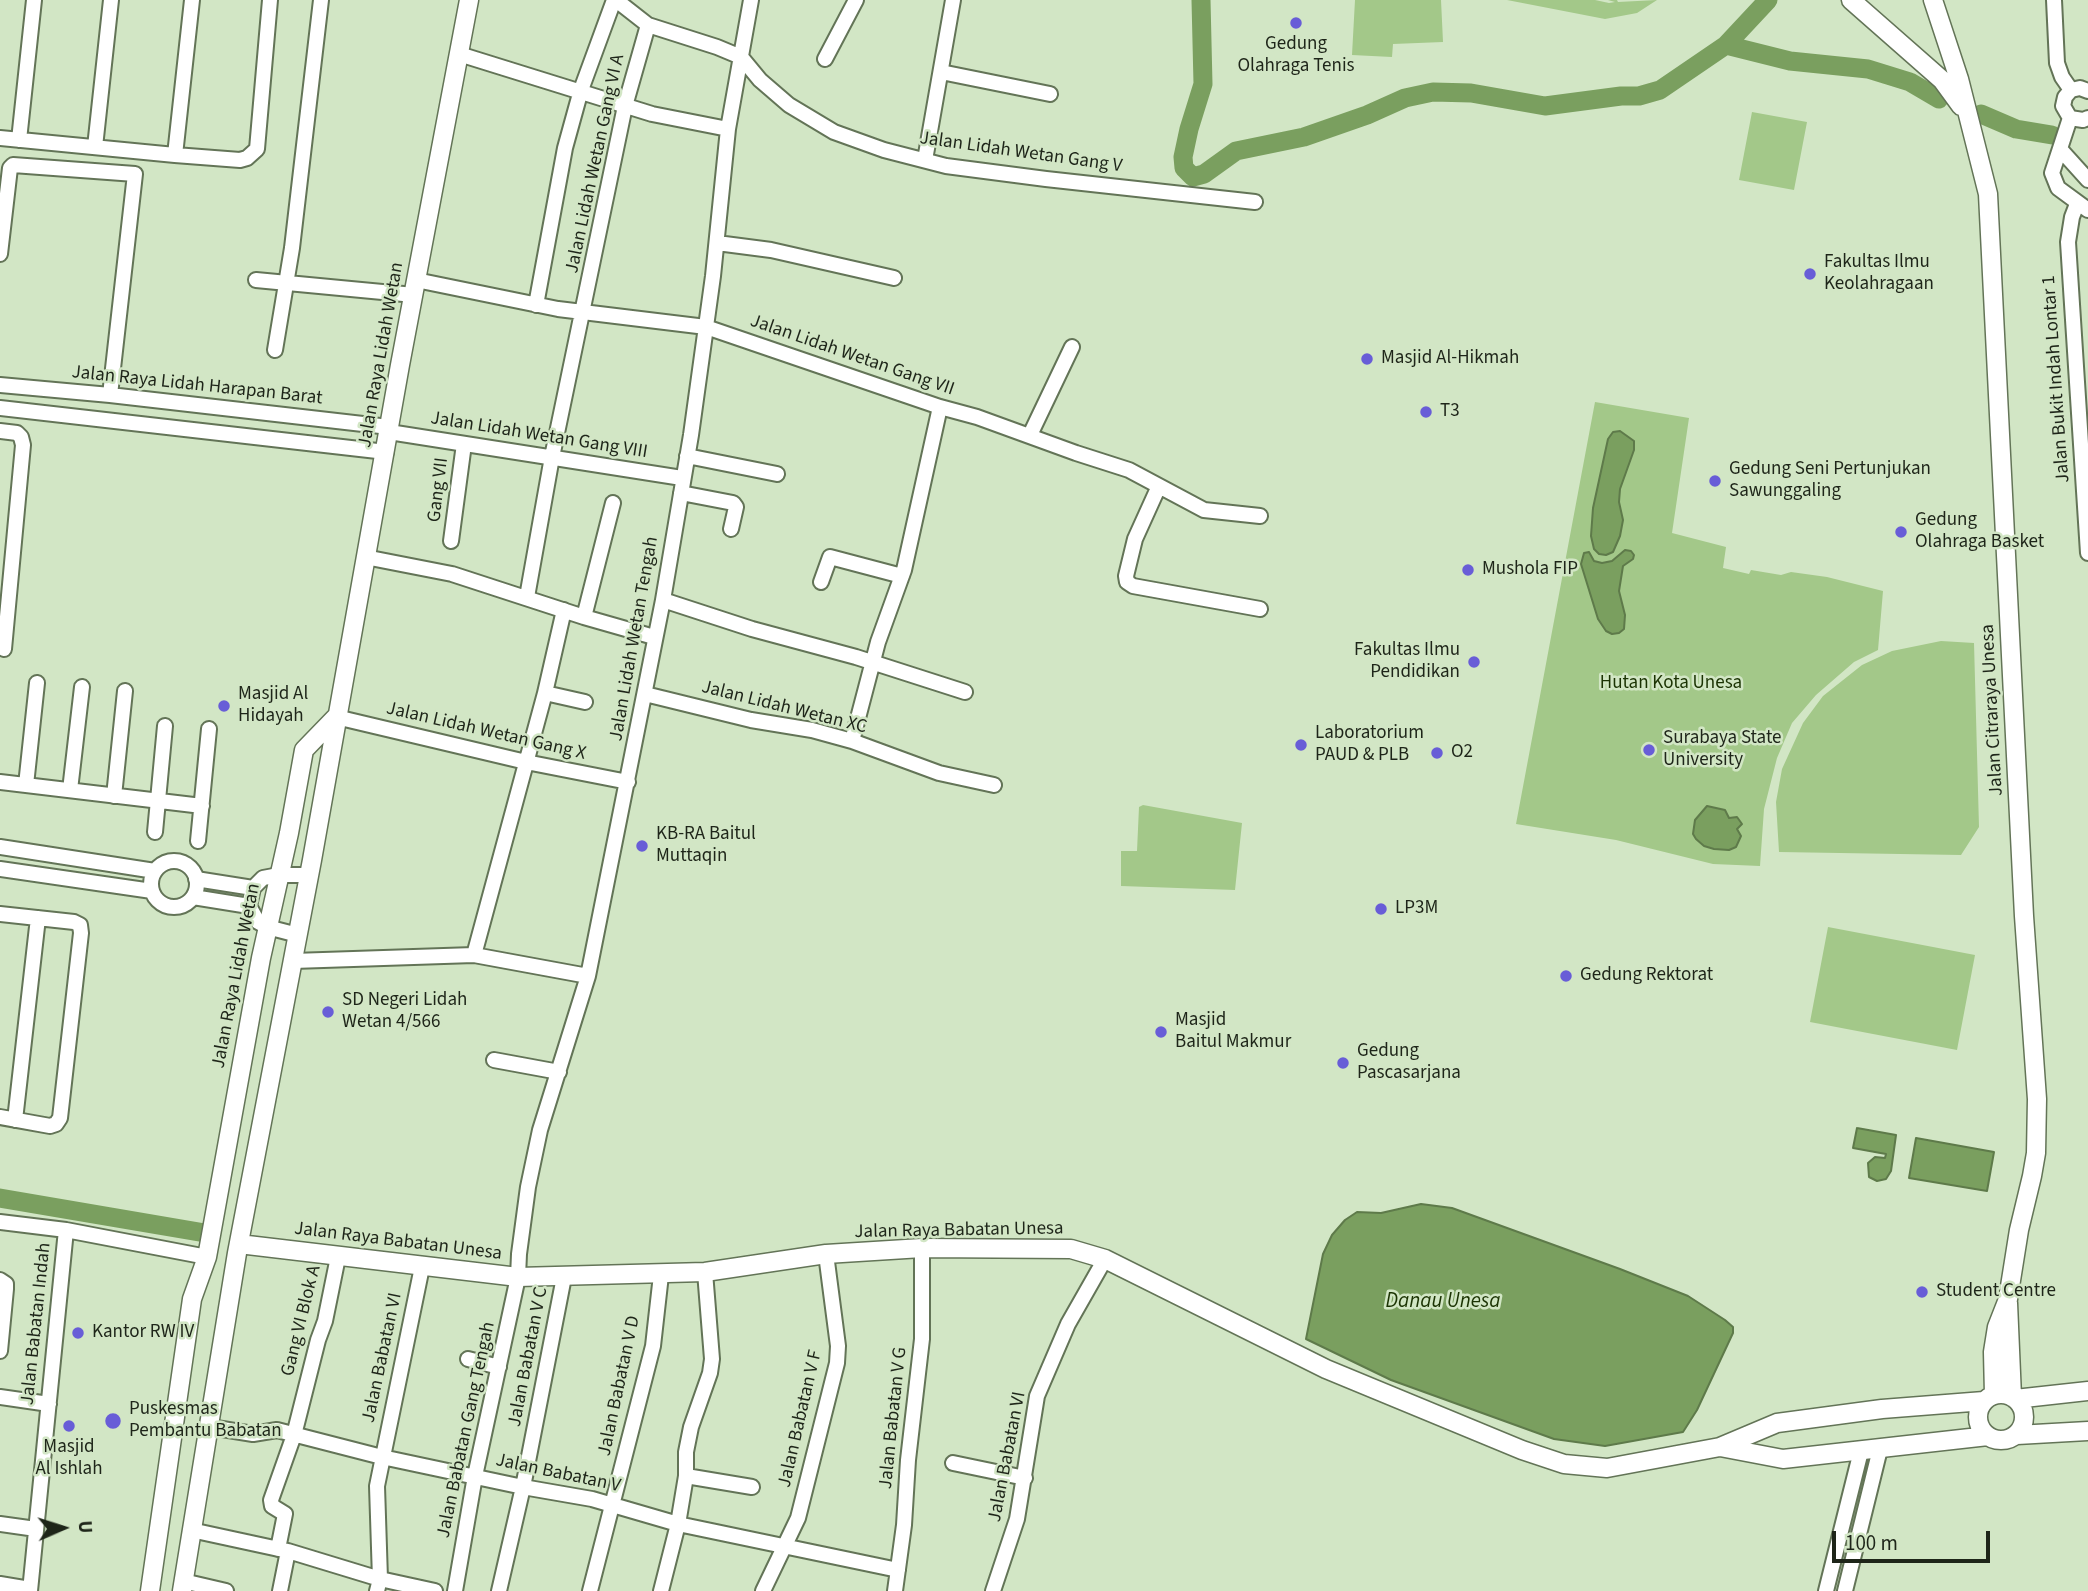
<!DOCTYPE html>
<html>
<head>
<meta charset="utf-8">
<style>
  body { margin:0 }
  #map { position:relative; width:2088px; height:1591px; overflow:hidden; background:#d2e6c5; font-family:"Source Sans 3",sans-serif }
  canvas { display:block }
  .north { position:absolute; left:28px; top:1493px; width:70px; height:70px; -webkit-text-stroke:5px #d2e6c5; paint-order:stroke; rotate:87deg; font-size:19px; font-weight:700; line-height:28px; text-align:center; color:#1e2519 }
  .north::after { content:''; display:block; margin:auto; width:24px; height:32px; background:#1e2519; clip-path:polygon(50% 0,100% 100%,50% 72%,0 100%) }
  .scale { position:absolute; left:1832px; top:1531px; width:158px; height:32px; box-sizing:border-box; border:4px solid #1e2519; border-top:0; padding-left:9px; font-size:21px; line-height:24px; white-space:nowrap; color:#1e2519; -webkit-text-stroke:5px #d2e6c5; paint-order:stroke }
</style>
</head>
<body>
<div id="map">
<canvas width="2088" height="1591"></canvas>
<div class="north">U</div>
<div class="scale">100 m</div>
</div>
<script>
const context = document.querySelector('canvas').getContext('2d');
context.lineJoin = 'round';
function paint(path, color) {
  context.fillStyle = color;
  context.fill(path, 'evenodd');
}
function poly(rows) {
  const path = new Path2D();
  for (const r of rows) {
    if (r.length === 3) {
      path.moveTo(r[0] + r[2], r[1]);
      path.arc(r[0], r[1], r[2], 0, 2 * Math.PI);
      continue;
    }
    path.moveTo(r[0], r[1]);
    for (let i = 2; i < r.length; i += 2) path.lineTo(r[i], r[i + 1]);
  }
  return path;
}
function trace(path, color, width, dash) {
  context.strokeStyle = color;
  context.lineWidth = width;
  context.lineCap = dash ? 'butt' : 'round';
  context.setLineDash(dash || []);
  context.stroke(path);
}
function label(font, color, halo, rows, align = 'center') {
  context.font = font + ' "Source Sans 3",sans-serif';
  context.lineWidth = 5;
  context.setLineDash([]);
  context.textBaseline = 'middle';
  context.strokeStyle = halo;
  context.fillStyle = color;
  for (const [text, x, y, turn = 0] of rows) {
    context.save();
    context.translate(x, y);
    context.rotate((+turn || 0) * Math.PI / 180);
    context.textAlign = isNaN(turn) ? turn : align;
    if (halo) context.strokeText(text, 0, 0);
    context.fillText(text, 0, 0);
    context.restore();
  }
}
paint(poly([
  [1355,0,1441,0,1443,42,1393,44,1392,57,1352,55],
  [1507,0,1595,0,1609,3,1615,2,1608,0,1617,0,1618,2,1657,0,1637,13,1605,19],
  [1752,112,1807,122,1794,190,1739,180],
  [1595,402,1689,418,1672,533,1726,547,1723,568,1749,574,1751,570,1781,575,1791,572,1827,577,1883,591,1878,650,1854,662,1816,695,1792,723,1777,758,1764,809,1760,866,1713,864,1616,840,1516,824],
  [1941,641,1974,643,1979,827,1961,855,1779,852,1776,802,1782,769,1803,723,1823,696,1862,665,1892,651],
  [1143,805,1242,823,1235,890,1121,886,1121,851,1137,851,1139,807],
  [1828,927,1975,955,1957,1050,1810,1022]
]), '#a3c889');
const water = poly([
  [1620,431,1634,441,1634,450,1620,489,1619,502,1623,520,1620,536,1613,552,1606,555,1599,554,1594,549,1591,536,1593,508,1608,439,1613,432,1620,431],
  [1625,550,1631,551,1634,555,1633,559,1623,566,1619,591,1625,615,1624,629,1619,633,1612,634,1606,631,1598,619,1581,564,1584,553,1589,552,1594,561,1602,563,1612,561,1625,550],
  [1707,806,1725,810,1729,818,1737,817,1742,824,1737,829,1741,836,1736,847,1729,850,1714,849,1704,846,1696,839,1693,834,1695,820,1707,806],
  [1857,1128,1896,1135,1891,1171,1886,1179,1877,1181,1869,1177,1868,1163,1875,1157,1885,1158,1886,1154,1853,1148,1857,1128],
  [1916,1138,1994,1152,1987,1191,1909,1178,1916,1138],
  [1421,1204,1452,1208,1620,1269,1688,1296,1725,1320,1733,1327,1733,1333,1697,1410,1683,1432,1605,1446,1554,1439,1391,1380,1306,1339,1323,1254,1332,1235,1345,1220,1357,1212,1381,1213,1421,1204]
]);
paint(water, '#7a9f5f');
trace(water, '#5e7a4a', 2);
trace(poly([
  [1201,0,1203,84,1189,129,1183,157,1184,168,1193,177,1204,174,1236,151,1304,137,1367,115,1405,98,1433,92,1471,93,1545,106,1621,96,1639,96,1660,90,1726,45,1790,61,1868,69,1910,82,1939,99],
  [1726,45,1768,0],
  [1981,114,2016,129,2052,135],
  [0,1198,205,1233]
]), '#7a9f5f', 19);
const minor = poly([
  [616,0,648,25,717,47,741,57,760,80,789,105,834,132,884,150,946,166,1046,179,1255,202],
  [2054,0,2057,63,2062,77,2071,90],
  [459,54,652,114,728,129],
  [825,59,856,0],
  [941,72,1050,94],
  [2088,91,2080,88,2071,90,2065,97,2063,106,2070,118,2083,120,2088,118],
  [2070,118,2052,173,2058,188,2088,210],
  [0,138,175,155,240,160,247,158,257,149,270,0],
  [19,140,34,0],
  [95,147,111,0],
  [2060,149,2088,180],
  [175,155,192,0],
  [925,160,953,0],
  [2077,204,2072,217,2068,242,2088,553],
  [717,243,771,250,894,278],
  [0,254,10,168,13,165,135,174,110,395],
  [256,280,414,295],
  [416,280,558,309,706,327,940,407,977,417,1076,453,1129,470,1204,510,1260,516],
  [536,305,565,148,581,90,614,0],
  [275,350,292,248,321,0],
  [0,385,110,395,389,427],
  [0,408,386,452],
  [0,431,17,433,21,437,23,445,4,649],
  [389,432,682,478],
  [1030,435,1072,347],
  [687,456,777,474],
  [1159,486,1135,539,1126,576,1127,582,1133,586,1260,609],
  [681,493,733,503,736,507,731,529],
  [451,541,464,444],
  [365,557,452,574,584,617,654,637],
  [821,582,830,557,902,576],
  [527,597,552,457,625,106,648,25],
  [663,600,752,629,856,657,965,692],
  [584,617,613,503],
  [545,693,585,702],
  [645,694,751,720,812,730,852,741,939,773,994,785],
  [336,717,526,762,628,782],
  [852,741,878,642,904,570,940,407],
  [0,782,202,806],
  [26,785,37,683],
  [70,790,82,687],
  [114,796,125,691],
  [155,832,165,726],
  [198,841,209,729],
  [0,847,155,871],
  [174,884,23],
  [0,869,152,891],
  [196,879,253,888],
  [193,897,249,906],
  [0,914,74,922,80,925,81,933,60,1118,56,1124,50,1126,0,1117],
  [298,935,267,927,258,922,249,906,253,888,263,878,279,875,310,875],
  [474,955,545,693,564,610],
  [293,961,474,955,588,976],
  [494,1060,559,1072],
  [15,1120,38,918],
  [0,1222,66,1230,207,1257],
  [0,1280,6,1284,6,1289,0,1351],
  [468,1359,499,1367],
  [0,1397,49,1404],
  [210,1427,253,1434,277,1430,382,1457,523,1487,592,1499,678,1524,898,1570],
  [953,1463,1025,1478],
  [686,1476,752,1487],
  [0,1524,36,1529],
  [191,1530,288,1551,380,1579,435,1591],
  [278,1549,285,1514,272,1506,271,1500,294,1435,318,1340,325,1321,338,1257],
  [183,1581,226,1591],
  [0,1584,30,1589],
  [30,1591,66,1230],
  [280,1591,288,1551],
  [377,1591,380,1579,377,1486,422,1267],
  [455,1591,475,1476,518,1277,519,1254,528,1187,540,1130,588,976,663,600,691,435,713,276,728,129,751,0],
  [499,1591,523,1487,564,1277],
  [590,1591,653,1346,661,1275],
  [661,1591,678,1524,686,1476,686,1452,691,1427,710,1373,712,1359,705,1272],
  [763,1591,798,1518,837,1363,838,1346,826,1254],
  [895,1591,904,1525,908,1460,922,1339,922,1248],
  [993,1591,1017,1519,1037,1396,1068,1324,1105,1259],
  [1826,1591,1861,1451],
  [1845,1591,1880,1449]
]);
const major = poly([
  [1851,0,1942,80,1961,106],
  [1933,0,1959,79,1988,194,2024,916,2037,1099,2036,1153,2032,1176,2019,1230,2008,1299,1997,1327,1993,1352,1994,1395],
  [239,1244,518,1277,705,1272,826,1254,922,1248,1071,1249,1105,1259,1326,1369,1522,1450,1564,1464,1607,1468,1720,1447,1777,1423,1882,1409,1984,1401],
  [2008,1303,2012,1397],
  [2001,1417,23],
  [2015,1399,2088,1391],
  [2017,1435,2088,1431],
  [1720,1447,1783,1459,1988,1436],
  [150,1591,192,1299,207,1257,261,958,289,833,304,750,336,717],
  [182,1591,237,1253,312,860,400,365,469,0]
]);
trace(minor, '#637457', 18);
trace(major, '#637457', 21);
trace(minor, '#fff', 14);
trace(major, '#fff', 18);
for (const [x, y, r, color] of [
  [1296,23,7,"#685dd7"],
  [1810,274,7,"#685dd7"],
  [1367,359,7,"#685dd7"],
  [1426,412,7,"#685dd7"],
  [1715,481,7,"#685dd7"],
  [1901,532,7,"#685dd7"],
  [1468,570,7,"#685dd7"],
  [1474,662,7,"#685dd7"],
  [224,706,7,"#685dd7"],
  [1301,745,7,"#685dd7"],
  [1649,750,7,"#685dd7"],
  [1437,753,7,"#685dd7"],
  [642,846,7,"#685dd7"],
  [1381,909,7,"#685dd7"],
  [1566,976,7,"#685dd7"],
  [328,1012,7,"#685dd7"],
  [1161,1032,7,"#685dd7"],
  [1343,1063,7,"#685dd7"],
  [1922,1292,7,"#685dd7"],
  [78,1333,7,"#685dd7"],
  [113,1421,9,"#685dd7"],
  [69,1426,7,"#685dd7"]
]) {
  const dot = new Path2D();
  dot.arc(x, y, r, 0, 2 * Math.PI);
  context.fillStyle = color;
  context.fill(dot);
  trace(dot, '#d2e6c5', 2.5);
}
label('19px', '#1e2519', '#d2e6c5', [
  ["Gedung",1296,45,"center"],
  ["Olahraga Tenis",1296,67,"center"],
  ["Fakultas Ilmu",1824,263],
  ["Keolahragaan",1824,285],
  ["Masjid Al-Hikmah",1381,359],
  ["T3",1440,412],
  ["Gedung Seni Pertunjukan",1729,470],
  ["Sawunggaling",1729,492],
  ["Gedung",1915,521],
  ["Olahraga Basket",1915,543],
  ["Mushola FIP",1482,570],
  ["Fakultas Ilmu",1460,651,"right"],
  ["Pendidikan",1460,673,"right"],
  ["Masjid Al",238,695],
  ["Hidayah",238,717],
  ["Laboratorium",1315,734],
  ["PAUD & PLB",1315,756],
  ["Surabaya State",1663,739],
  ["University",1663,761],
  ["O2",1451,753],
  ["KB-RA Baitul",656,835],
  ["Muttaqin",656,857],
  ["LP3M",1395,909],
  ["Gedung Rektorat",1580,976],
  ["SD Negeri Lidah",342,1001],
  ["Wetan 4/566",342,1023],
  ["Masjid",1175,1021],
  ["Baitul Makmur",1175,1043],
  ["Gedung",1357,1052],
  ["Pascasarjana",1357,1074],
  ["Student Centre",1936,1292],
  ["Kantor RW IV",92,1333],
  ["Puskesmas",129,1410],
  ["Pembantu Babatan",129,1432],
  ["Masjid",69,1448,"center"],
  ["Al Ishlah",69,1470,"center"]
], 'left');
label('19px', '#1e2519', '#d2e6c5', [
  ["Jalan Lidah Wetan Gang V",1021,153,8],
  ["Jalan Lidah Wetan Gang VI A",596,164,-78],
  ["Jalan Raya Lidah Wetan",382,355,-80],
  ["Jalan Lidah Wetan Gang VII",852,356,19],
  ["Jalan Bukit Indah Lontar 1",2057,379,-94],
  ["Jalan Raya Lidah Harapan Barat",197,386,6],
  ["Jalan Lidah Wetan Gang VIII",539,436,9],
  ["Gang VII",439,490,-83],
  ["Jalan Lidah Wetan Tengah",635,639,-80],
  ["Jalan Lidah Wetan XC",784,708,14],
  ["Jalan Citraraya Unesa",1993,710,-93],
  ["Jalan Lidah Wetan Gang X",486,732,13],
  ["Jalan Raya Lidah Wetan",237,976,-79],
  ["Jalan Raya Babatan Unesa",959,1231,-1],
  ["Jalan Raya Babatan Unesa",398,1242,7],
  ["Gang VI Blok A",302,1321,-76],
  ["Jalan Babatan Indah",37,1324,-84],
  ["Jalan Babatan V C",529,1357,-79],
  ["Jalan Babatan VI",383,1358,-78],
  ["Jalan Babatan V D",620,1386,-78],
  ["Jalan Babatan V G",894,1418,-84],
  ["Jalan Babatan V F",801,1419,-77],
  ["Jalan Babatan Gang Tengah",467,1430,-78],
  ["Jalan Babatan VI",1008,1457,-79],
  ["Jalan Babatan V",558,1474,12]
]);
label('19px', '#1b3303', '#d2e6c5', [
  ["Hutan Kota Unesa",1671,684]
]);
label('italic 21px', '#1b3303', '#d2e6c5', [
  ["Danau Unesa",1443,1302]
]);
</script>
</body>
</html>
